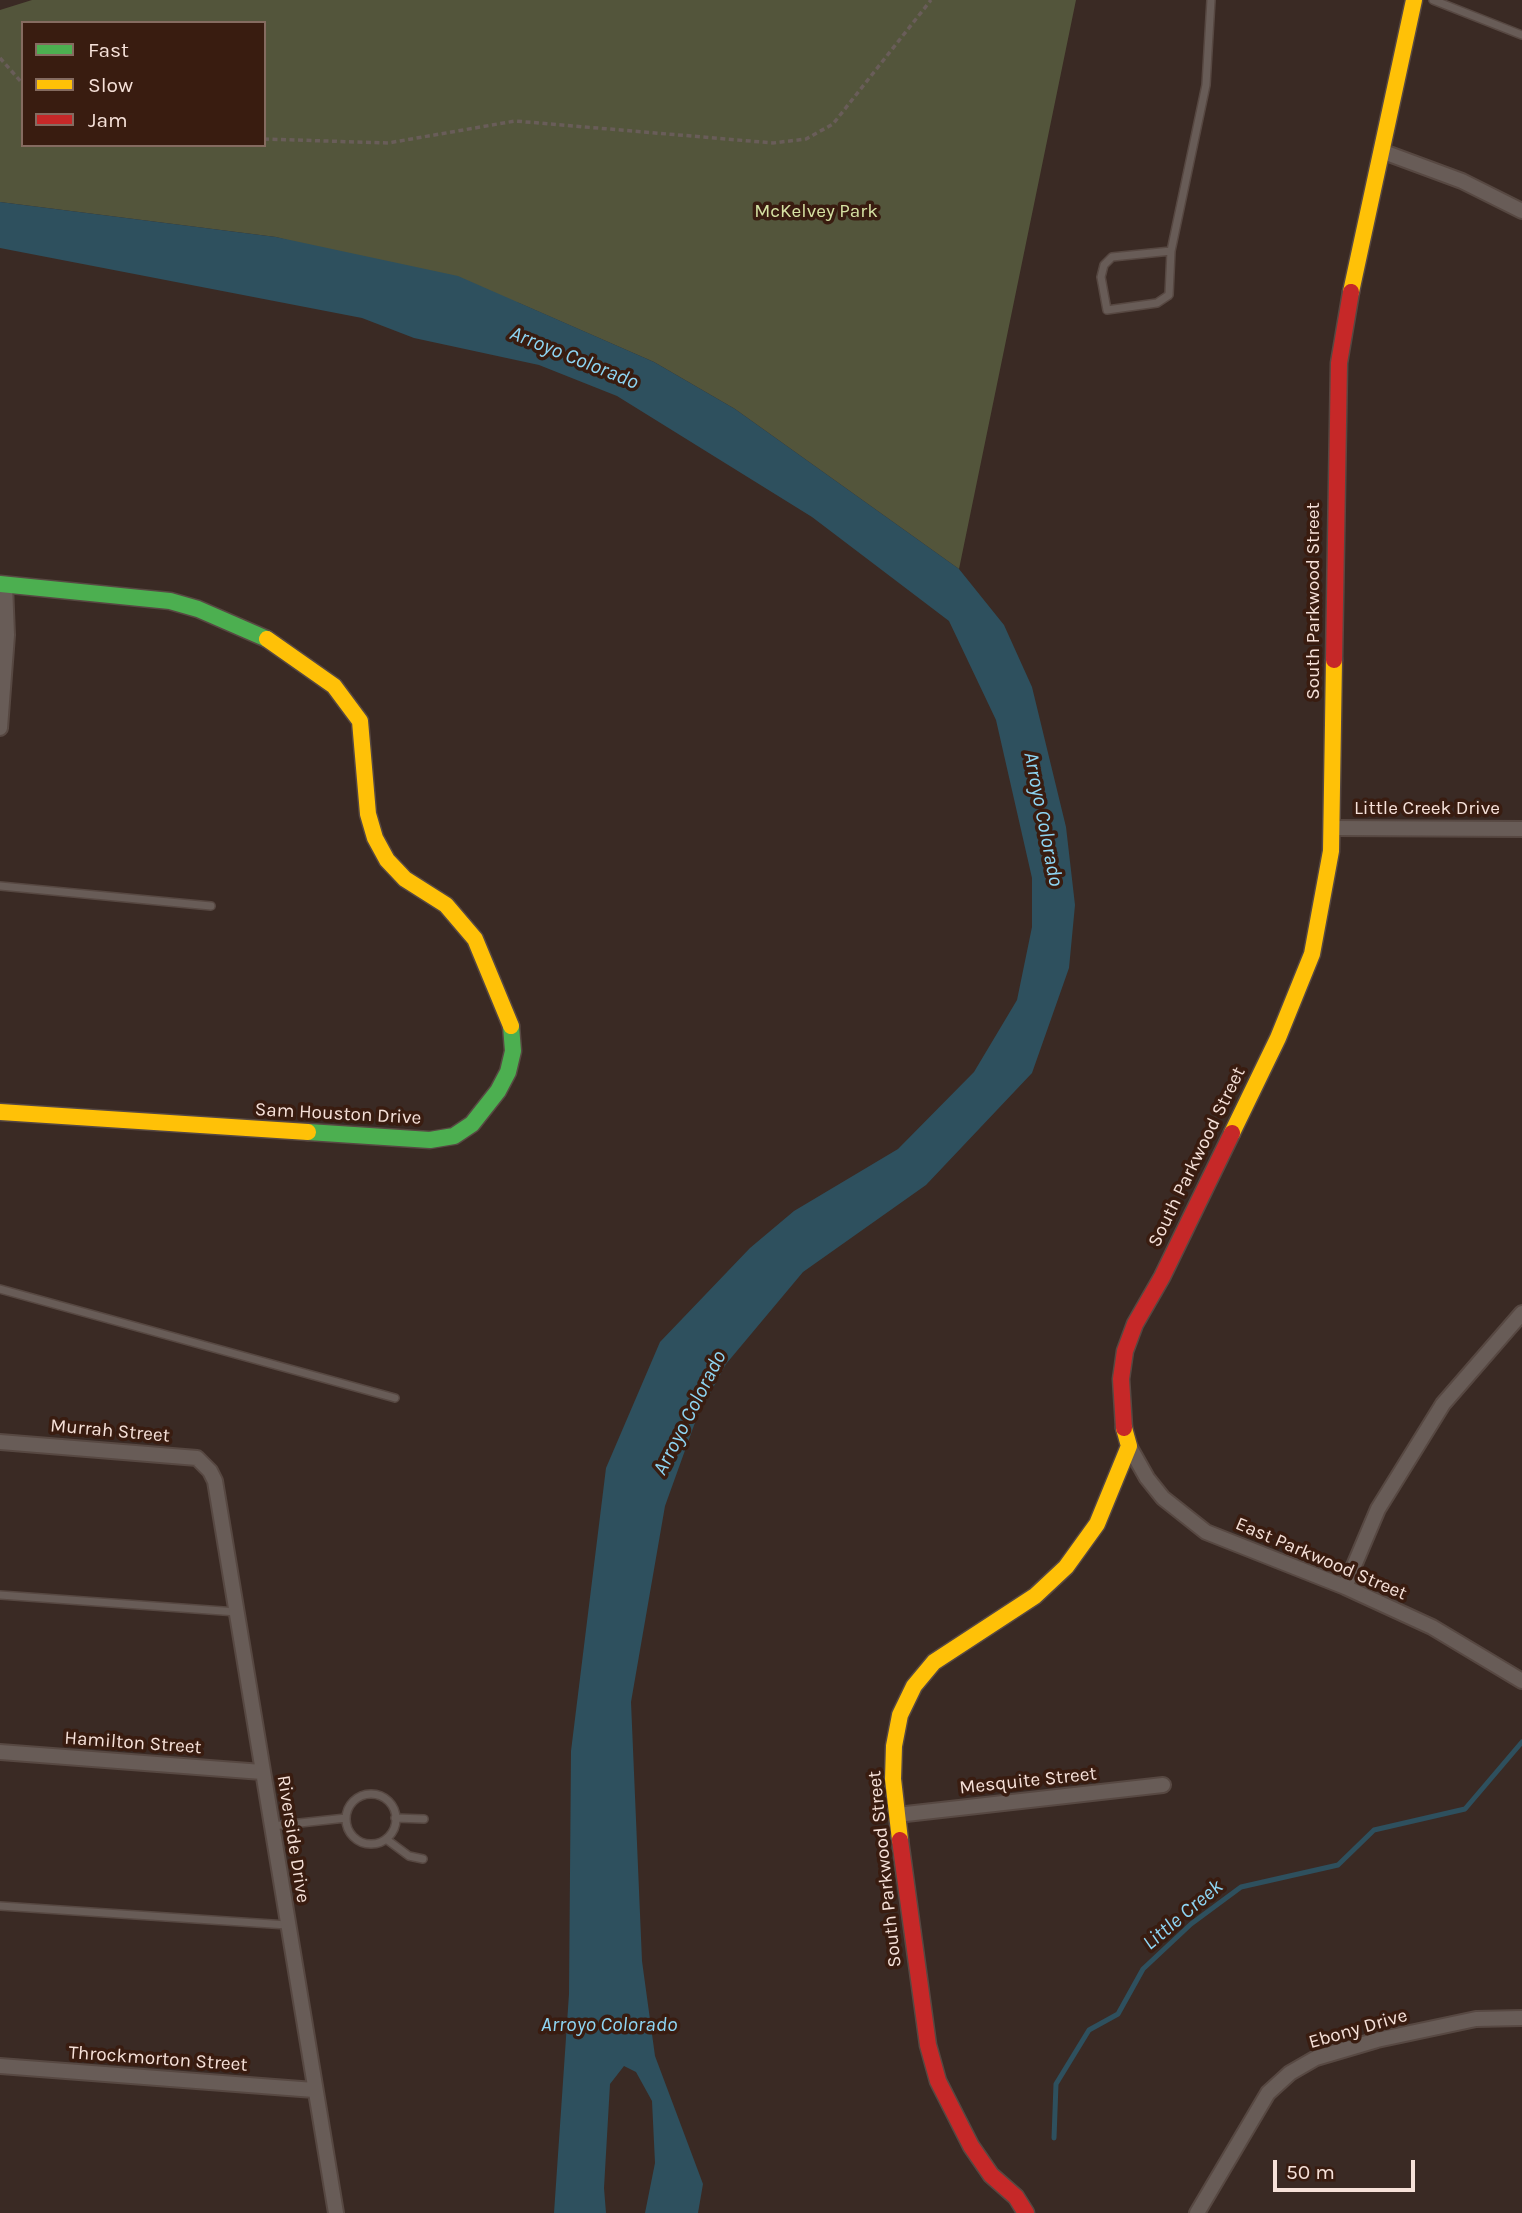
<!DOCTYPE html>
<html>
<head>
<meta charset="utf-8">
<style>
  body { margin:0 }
  #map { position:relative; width:1522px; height:2213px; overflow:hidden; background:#3a2a24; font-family:Karla,sans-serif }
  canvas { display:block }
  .legend { position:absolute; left:21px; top:21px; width:245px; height:126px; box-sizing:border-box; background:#391c10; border:2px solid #856b60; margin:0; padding:9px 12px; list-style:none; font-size:21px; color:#f6e1d9 }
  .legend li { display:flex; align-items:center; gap:14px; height:35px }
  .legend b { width:35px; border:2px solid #856b60 }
  .scale { position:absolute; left:1273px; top:2160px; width:142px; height:32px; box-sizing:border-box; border:4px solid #f6e1d9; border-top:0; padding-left:9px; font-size:21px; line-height:24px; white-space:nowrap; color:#f6e1d9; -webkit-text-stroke:5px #391c10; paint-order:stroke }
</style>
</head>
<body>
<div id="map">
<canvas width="1522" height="2213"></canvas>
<ul class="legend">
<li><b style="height:9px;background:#4caf50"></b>Fast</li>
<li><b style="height:9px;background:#ffc107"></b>Slow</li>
<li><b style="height:9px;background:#c62828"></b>Jam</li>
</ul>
<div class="scale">50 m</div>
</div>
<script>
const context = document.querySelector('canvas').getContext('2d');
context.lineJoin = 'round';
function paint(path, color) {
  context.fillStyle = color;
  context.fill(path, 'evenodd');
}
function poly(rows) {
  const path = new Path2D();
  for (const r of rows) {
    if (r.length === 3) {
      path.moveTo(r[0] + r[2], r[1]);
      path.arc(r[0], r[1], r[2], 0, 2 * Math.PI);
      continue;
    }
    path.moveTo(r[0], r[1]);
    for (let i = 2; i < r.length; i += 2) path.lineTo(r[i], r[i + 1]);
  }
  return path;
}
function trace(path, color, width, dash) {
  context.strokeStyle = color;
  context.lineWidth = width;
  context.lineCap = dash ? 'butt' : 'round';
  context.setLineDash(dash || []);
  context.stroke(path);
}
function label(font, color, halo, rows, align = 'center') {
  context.font = font + ' Karla,sans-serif';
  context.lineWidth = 7;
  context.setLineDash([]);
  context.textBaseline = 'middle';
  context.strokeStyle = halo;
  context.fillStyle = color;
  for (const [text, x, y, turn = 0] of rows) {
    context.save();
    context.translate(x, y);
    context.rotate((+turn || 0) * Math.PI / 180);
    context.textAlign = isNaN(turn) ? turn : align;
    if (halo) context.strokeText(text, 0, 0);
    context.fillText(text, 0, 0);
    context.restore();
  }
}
paint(poly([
  [32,0,1076,0,959,569,735,409,654,362,519,303,276,237,0,202,0,10],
  [23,23,264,23,264,145,23,145]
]), '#53553b');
paint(poly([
  [0,202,276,237,458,276,654,362,735,409,959,569,1004,625,1032,687,1066,827,1075,905,1069,968,1032,1073,926,1185,803,1272,726,1364,697,1417,665,1506,631,1702,642,1961,655,2056,703,2184,698,2213,645,2213,655,2163,652,2101,636,2072,624,2066,610,2084,604,2188,606,2213,554,2213,569,1994,571,1751,606,1468,660,1342,750,1248,794,1211,898,1149,974,1072,1017,1000,1032,927,1032,878,996,720,949,621,812,517,617,396,539,365,414,338,362,318,0,248]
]), '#2e505e');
trace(poly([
  [1054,2138,1056,2084,1089,2030,1118,2014,1143,1969,1191,1924,1241,1887,1338,1865,1374,1830,1465,1809,1522,1742]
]), '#2e505e', 5);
const lane = poly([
  [1433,0,1522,35],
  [1171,251,1112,257,1104,265,1101,277,1107,310,1157,303,1169,295,1171,251,1206,85,1211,0],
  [0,886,211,906],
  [0,1289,395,1398],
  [0,1595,237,1612],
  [371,1819,25],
  [395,1818,424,1819],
  [272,1826,346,1818],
  [386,1839,409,1856,423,1859],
  [0,1906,287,1925]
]);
const street = poly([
  [1381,151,1462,181,1522,211],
  [0,728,7,635,5,585],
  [1332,828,1522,829],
  [0,1442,197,1458,210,1471,215,1481,336,2213],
  [1129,1446,1147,1478,1163,1498,1206,1532,1345,1587,1432,1627,1522,1681],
  [1345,1587,1378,1509,1443,1404,1522,1313],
  [0,1752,262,1772],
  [897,1815,1163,1785],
  [0,2066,314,2090],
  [1197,2213,1268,2093,1290,2073,1316,2058,1377,2040,1476,2019,1522,2018]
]);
const fast = poly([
  [0,584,170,601,198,609,267,639],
  [308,1132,430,1140,454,1136,472,1124,498,1091,508,1072,513,1051,511,1026]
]);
const slow = poly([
  [1351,292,1414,0],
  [267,639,334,686,360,721,368,814,375,838,387,860,405,879,446,905,475,939,511,1026],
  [0,1112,308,1132],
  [1232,1133,1278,1038,1312,954,1331,851,1334,660],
  [900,1840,893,1779,894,1746,900,1715,914,1686,934,1662,1035,1596,1066,1567,1097,1524,1129,1446,1124,1428]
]);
const jam = poly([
  [1334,660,1339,363,1351,292],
  [1124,1428,1121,1379,1125,1351,1135,1324,1162,1277,1232,1133],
  [900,1840,928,2045,938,2081,971,2146,991,2175,1016,2197,1026,2213]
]);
trace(lane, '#574842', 10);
trace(street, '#574842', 18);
trace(fast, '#574842', 19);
trace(slow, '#574842', 19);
trace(jam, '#574842', 19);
trace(poly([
  [0,58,23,84],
  [264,139,388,143,515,121,773,143,806,139,833,124,931,0]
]), '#695d59', 3.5, [5, 3.5]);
trace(lane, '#685c57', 7);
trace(street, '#685c57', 14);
trace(fast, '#4caf50', 16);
trace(slow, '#ffc107', 16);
trace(jam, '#c62828', 16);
label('19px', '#d6e2a3', '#391c10', [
  ["McKelvey Park",816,212]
]);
label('19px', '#f6e1d9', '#391c10', [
  ["South Parkwood Street",1314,601,-90],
  ["Little Creek Drive",1427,809],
  ["Sam Houston Drive",338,1114,3],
  ["South Parkwood Street",1197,1157,-64],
  ["Murrah Street",110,1431,5],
  ["East Parkwood Street",1321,1559,23],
  ["Hamilton Street",133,1743,4],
  ["Mesquite Street",1028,1781,-6],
  ["Riverside Drive",293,1839,81],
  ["South Parkwood Street",885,1869,-96],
  ["Ebony Drive",1358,2029,-16],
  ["Throckmorton Street",158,2059,4]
]);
label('italic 21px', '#8ed5f3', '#391c10', [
  ["Arroyo Colorado",574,358,22],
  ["Arroyo Colorado",1043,819,79],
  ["Arroyo Colorado",690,1413,-63],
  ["Little Creek",1183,1915,-40],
  ["Arroyo Colorado",609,2025]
]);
</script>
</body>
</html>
